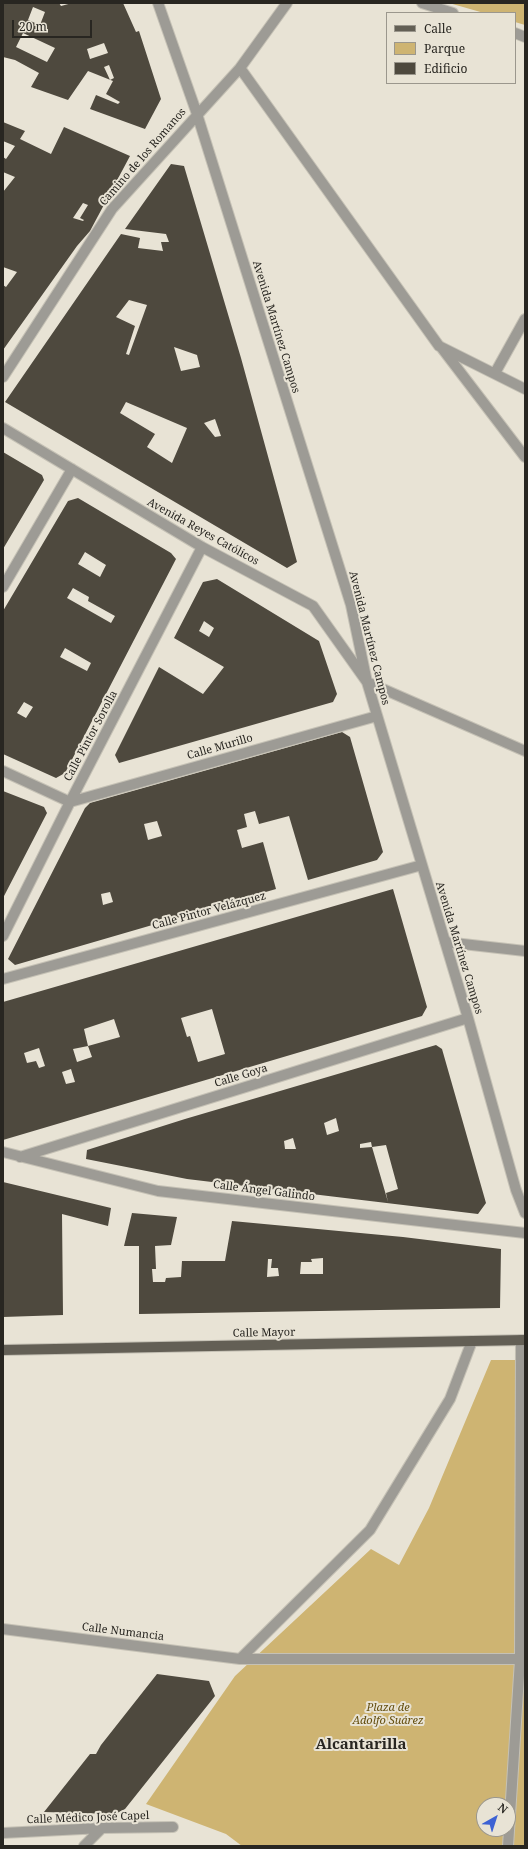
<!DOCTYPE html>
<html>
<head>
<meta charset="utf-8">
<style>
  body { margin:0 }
  #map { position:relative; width:528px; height:1849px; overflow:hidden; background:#e8e3d5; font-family:"Noto Serif",serif }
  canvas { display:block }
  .frame { position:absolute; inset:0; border:4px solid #282621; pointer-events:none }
  .legend { position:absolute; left:386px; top:12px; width:130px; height:72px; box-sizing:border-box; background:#e8e3d5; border:1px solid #9b978d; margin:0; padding:5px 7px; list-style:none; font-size:12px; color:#282621 }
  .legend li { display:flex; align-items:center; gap:8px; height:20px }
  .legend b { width:20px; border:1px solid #9b978d }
  .north { position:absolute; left:476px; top:1797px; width:40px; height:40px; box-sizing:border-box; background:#e8e3d5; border:1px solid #9b978d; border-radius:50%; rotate:39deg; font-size:11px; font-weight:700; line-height:16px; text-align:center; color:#282621 }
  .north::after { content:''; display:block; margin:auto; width:14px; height:18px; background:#3d62d4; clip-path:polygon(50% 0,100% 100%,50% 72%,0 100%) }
  .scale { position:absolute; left:12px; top:20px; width:80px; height:18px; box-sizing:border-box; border:2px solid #282621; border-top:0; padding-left:5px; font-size:12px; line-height:14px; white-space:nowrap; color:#282621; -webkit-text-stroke:3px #e8e3d5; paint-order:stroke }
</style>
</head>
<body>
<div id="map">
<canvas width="528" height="1849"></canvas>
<div class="frame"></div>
<ul class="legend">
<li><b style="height:5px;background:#635f55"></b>Calle</li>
<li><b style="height:11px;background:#ceb472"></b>Parque</li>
<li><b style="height:11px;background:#4e493e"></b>Edificio</li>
</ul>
<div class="north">N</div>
<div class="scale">20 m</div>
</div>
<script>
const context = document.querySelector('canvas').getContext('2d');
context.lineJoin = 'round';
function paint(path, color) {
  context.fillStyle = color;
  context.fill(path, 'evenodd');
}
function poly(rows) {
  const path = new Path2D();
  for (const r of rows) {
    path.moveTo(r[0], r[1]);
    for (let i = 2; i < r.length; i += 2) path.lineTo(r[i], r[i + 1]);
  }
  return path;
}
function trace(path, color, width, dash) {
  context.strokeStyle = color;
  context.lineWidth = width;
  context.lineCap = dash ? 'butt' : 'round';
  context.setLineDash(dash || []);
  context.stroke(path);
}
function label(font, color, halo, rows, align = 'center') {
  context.font = font + ' "Noto Serif",serif';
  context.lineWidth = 4;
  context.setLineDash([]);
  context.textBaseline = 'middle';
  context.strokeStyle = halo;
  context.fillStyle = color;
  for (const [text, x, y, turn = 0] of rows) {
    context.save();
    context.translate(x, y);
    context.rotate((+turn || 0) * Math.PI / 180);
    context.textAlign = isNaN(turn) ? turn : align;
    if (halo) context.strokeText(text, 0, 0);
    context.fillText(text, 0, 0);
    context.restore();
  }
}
paint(poly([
  [449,3,525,3,525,25,515,22,515,13,484,13],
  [491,1360,525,1360,525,1846,242,1846,226,1834,146,1804,235,1676,371,1549,399,1565,429,1508],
  [484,1805,508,1805,508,1829,484,1829]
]), '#ceb472');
paint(poly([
  [3,3,59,3,61,6,72,3,123,3,136,32,139,31,161,99,145,129,90,109,96,95,118,104,120,102,106,94,113,81,88,71,68,100,31,87,39,73,15,60,3,57],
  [33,7,45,12,40,25,28,20],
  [23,33,55,48,47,62,16,47],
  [104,43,108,53,90,59,87,49],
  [109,65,114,78,110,80,104,67],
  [3,122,25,131,20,139,51,154,64,127,130,156,90,231,77,246,3,350,3,285,6,287,17,272,3,267,3,192,15,177,3,172,3,157,6,159,15,146,3,141],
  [83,203,88,205,80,218,84,220,83,221,73,218],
  [171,164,184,166,241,358,297,562,287,568,5,402,121,234,140,238,138,248,163,251,161,242,169,242,166,234,125,229],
  [129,300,147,305,129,355,126,354,135,326,116,317],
  [174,347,197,355,200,367,181,371],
  [126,402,187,428,172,463,147,447,155,434,120,413],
  [215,419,221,436,215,437,204,423],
  [3,452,42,475,44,480,3,549],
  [78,498,171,553,176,559,65,773,56,778,3,754,3,611,68,501],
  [85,552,106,565,100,577,78,564],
  [73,588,89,597,88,601,115,616,111,623,67,598],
  [65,648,91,663,87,671,60,657],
  [24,702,33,707,26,718,17,713],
  [217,579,319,641,337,694,333,702,119,763,115,755,159,667,203,694,224,667,174,638,203,582],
  [204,621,214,628,209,637,199,631],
  [342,732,350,737,383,852,377,860,308,880,289,816,259,824,255,811,244,814,247,827,237,830,242,848,263,842,276,889,15,965,8,959,85,808,90,803],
  [157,821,162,836,148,840,144,824],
  [110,892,113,902,103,905,101,894],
  [3,791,44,807,47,813,3,898],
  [393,889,427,1007,422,1016,3,1140,3,1002],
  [212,1009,225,1054,198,1062,190,1036,187,1037,181,1018],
  [114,1019,120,1037,88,1046,84,1029],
  [88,1046,92,1057,77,1062,73,1049],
  [39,1048,45,1066,39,1068,36,1061,27,1063,24,1053],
  [71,1069,75,1082,66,1084,62,1072],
  [436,1045,442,1049,486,1203,478,1214,187,1179,86,1159,87,1150,185,1119],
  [336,1118,339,1131,327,1135,324,1123],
  [293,1138,296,1149,285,1149,284,1141],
  [371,1142,372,1147,360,1148,360,1144],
  [386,1145,398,1189,386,1193,388,1202,372,1147],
  [3,1182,111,1208,108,1226,62,1214,63,1315,3,1317],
  [132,1213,177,1217,171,1245,155,1246,156,1269,152,1269,153,1282,165,1282,166,1278,181,1277,182,1261,225,1261,232,1221,403,1237,501,1249,500,1308,139,1314,139,1246,124,1246],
  [323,1258,323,1274,300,1274,301,1262,312,1262,311,1259],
  [268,1259,272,1259,271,1268,278,1268,279,1276,267,1277],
  [157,1674,209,1681,215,1696,125,1809,115,1814,44,1812,90,1754,96,1754,101,1745]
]), '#4e493e');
const minor = poly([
  [158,3,197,114,351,605,367,682,468,1018,516,1190,525,1213],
  [422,3,453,13],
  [515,33,525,37],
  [240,68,439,346,525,389],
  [441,347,525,457],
  [495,373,525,319],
  [3,377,112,209,240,68,287,3],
  [3,428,202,547,313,606,367,682,525,751],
  [3,587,72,469],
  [3,771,70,802,377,716],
  [3,936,70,802,202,547],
  [445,942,525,951],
  [3,979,422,865],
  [3,1152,158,1191,525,1233],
  [20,1157,468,1018],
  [3,1629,240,1659,525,1659],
  [240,1659,370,1530,450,1399,472,1341],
  [3,1833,102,1828,173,1827],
  [84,1846,102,1828],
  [508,1846,520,1660,521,1340]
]);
const major = poly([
  [3,1350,525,1340]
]);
trace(minor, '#c5c1b5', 12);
trace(major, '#c5c1b5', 12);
trace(minor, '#9d9b95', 10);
trace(major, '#635f55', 10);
label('11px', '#282621', '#e8e3d5', [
  ["Camino de los Romanos",143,157,-49],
  ["Avenida Martínez Campos",276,327,73],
  ["Avenida Reyes Católicos",203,532,29],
  ["Avenida Martínez Campos",369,638,76],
  ["Calle Pintor Sorolla",91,736,-62],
  ["Calle Murillo",220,747,-16],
  ["Calle Pintor Velázquez",209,911,-15],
  ["Avenida Martínez Campos",459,948,73],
  ["Calle Goya",241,1076,-17],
  ["Calle Ángel Galindo",264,1191,7],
  ["Calle Mayor",264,1333,-1],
  ["Calle Numancia",123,1632,7],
  ["Calle Médico José Capel",88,1818,-2]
]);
label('italic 11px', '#644e0e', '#e8e3d5', [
  ["Plaza de",388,1708],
  ["Adolfo Suárez",388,1721]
]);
label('bold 15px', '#282621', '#e8e3d5', [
  ["Alcantarilla",361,1745]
]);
</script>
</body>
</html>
